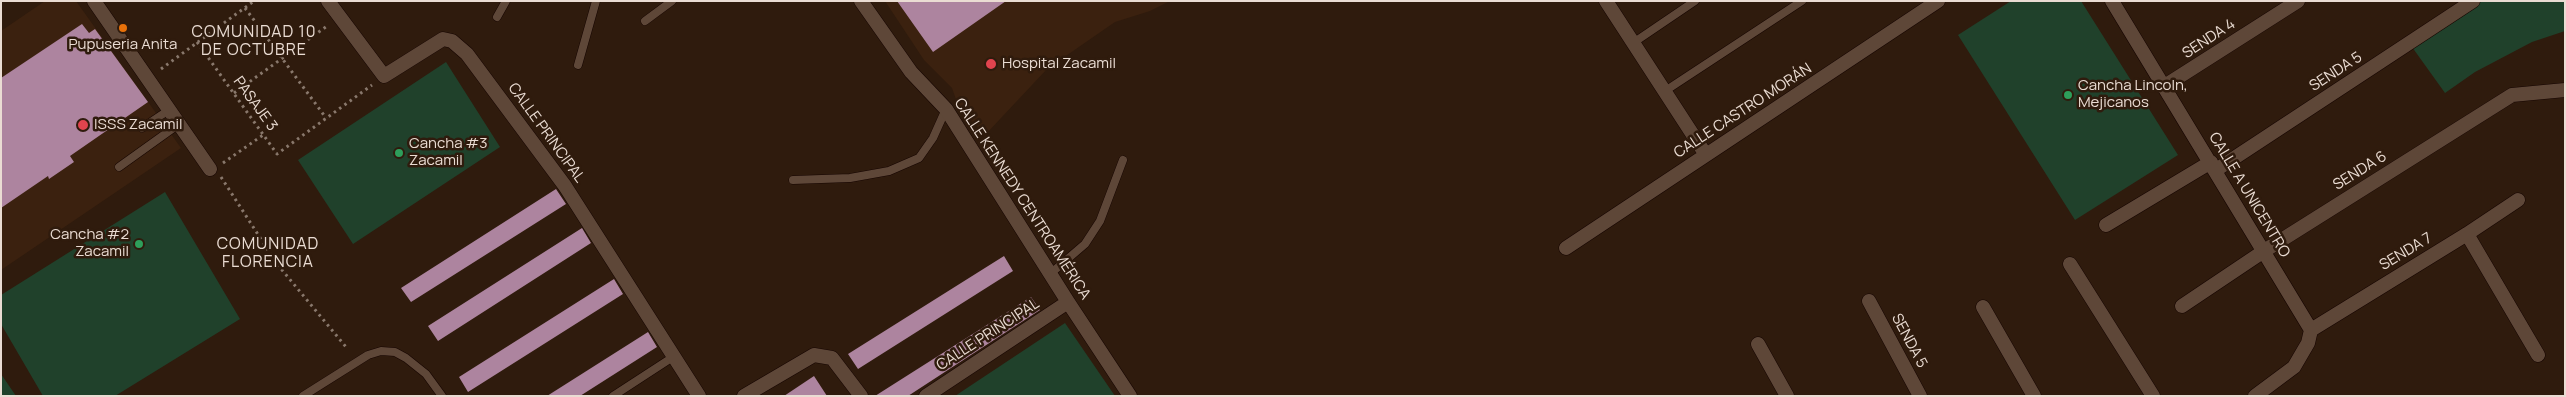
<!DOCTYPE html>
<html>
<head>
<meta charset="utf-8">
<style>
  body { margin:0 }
  #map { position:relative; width:2566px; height:397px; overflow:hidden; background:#2f1b0d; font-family:Manrope,sans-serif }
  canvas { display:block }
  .frame { position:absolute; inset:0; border:2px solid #eadcd3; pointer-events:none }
</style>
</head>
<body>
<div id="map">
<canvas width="2566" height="397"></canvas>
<div class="frame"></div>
</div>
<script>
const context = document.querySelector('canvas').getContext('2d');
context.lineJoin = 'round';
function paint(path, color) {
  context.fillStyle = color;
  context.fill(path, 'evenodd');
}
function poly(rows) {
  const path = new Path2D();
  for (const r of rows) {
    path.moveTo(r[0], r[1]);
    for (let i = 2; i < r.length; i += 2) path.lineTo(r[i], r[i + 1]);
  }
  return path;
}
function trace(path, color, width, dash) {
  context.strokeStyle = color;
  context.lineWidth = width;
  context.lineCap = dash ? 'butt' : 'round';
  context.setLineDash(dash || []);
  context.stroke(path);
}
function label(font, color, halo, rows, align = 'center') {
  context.font = font + ' Manrope,sans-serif';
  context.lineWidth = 5;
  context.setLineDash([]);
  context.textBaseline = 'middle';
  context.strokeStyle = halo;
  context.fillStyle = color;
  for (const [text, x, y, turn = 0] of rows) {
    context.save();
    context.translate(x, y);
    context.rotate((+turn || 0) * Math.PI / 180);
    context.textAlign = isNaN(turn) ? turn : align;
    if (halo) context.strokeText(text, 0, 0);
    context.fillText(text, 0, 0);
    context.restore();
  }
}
paint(poly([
  [45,1,76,1,181,148,1,270,1,31],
  [885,1,1170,1,1150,11,1115,22,1047,69,986,134,964,115,959,108,952,88,924,60]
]), '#3b210f');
paint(poly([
  [2011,1,2081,1,2178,155,2075,220,1958,35],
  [2481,1,2565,1,2565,31,2532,42,2475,72,2445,93,2412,47],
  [446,62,500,147,353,244,298,160],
  [165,192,240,319,115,396,43,396,1,324,1,295],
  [1065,323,1115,396,955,396,967,388],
  [1,374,16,396,1,396]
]), '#20412b');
paint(poly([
  [897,1,1006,1,933,52],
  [82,24,89,33,95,29,148,102,70,156,74,162,49,179,48,176,1,208,1,78],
  [556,189,566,204,411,302,401,288],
  [582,228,591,243,438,341,428,326],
  [1004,256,1013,271,858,369,848,354],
  [614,279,623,294,468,392,459,377],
  [1031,297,1040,310,908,396,875,396],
  [648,332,657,347,580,396,547,396],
  [814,376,827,396,784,396]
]), '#ad849f');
const service = poly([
  [497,17,506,1],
  [645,21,672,1],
  [1633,43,1695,1],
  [578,65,596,1],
  [1665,91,1802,1],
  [142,128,169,110],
  [119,167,179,124],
  [793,180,850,178,889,171,919,158,933,138,946,109],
  [1050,274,1085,244,1100,221,1123,160],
  [303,396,368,355,381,351,395,352,406,358,426,374,442,396],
  [613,396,673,357]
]);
const minor = poly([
  [94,1,210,169],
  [328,1,384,76,443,39,452,41,467,54,565,186,699,396],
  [861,1,911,72,946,109,1068,302,1130,396],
  [1606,1,1706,155],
  [2112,1,2311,330,2308,343,2294,367,2255,396],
  [2163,87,2298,1],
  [2216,170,2473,1],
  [2106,225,2211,162],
  [2467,234,2538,355],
  [1566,248,1938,1],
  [2070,264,2153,396],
  [1869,301,1920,396],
  [2182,306,2264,251,2512,95,2565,90],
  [1983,307,2034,396],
  [2311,330,2467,234,2518,200],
  [1758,344,1787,396],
  [744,396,814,355,832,358,861,396],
  [926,396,1068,302]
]);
trace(service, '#160500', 9);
trace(minor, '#160500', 15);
trace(poly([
  [245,8,326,118],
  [197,42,277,154,372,85],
  [161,69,254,1],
  [234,93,327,26],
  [223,163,263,135],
  [221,177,277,264,346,347]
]), '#89786c', 3, [2.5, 4]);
trace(service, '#5e4738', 8);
trace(minor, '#5e4738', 14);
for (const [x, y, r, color] of [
  [123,28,5,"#e8710a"],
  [991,64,6,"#e0444e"],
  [2068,95,5,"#2e9e5b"],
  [83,125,6,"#e0444e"],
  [399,153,5,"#2e9e5b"],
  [139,244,5,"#2e9e5b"]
]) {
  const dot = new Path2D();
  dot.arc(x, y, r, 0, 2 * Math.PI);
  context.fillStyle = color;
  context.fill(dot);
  trace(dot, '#2f1b0d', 2);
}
label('15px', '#eadcd3', '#2f1b0d', [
  ["SENDA 4",2209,39,-33],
  ["SENDA 5",2336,72,-33],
  ["PASAJE 3",255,104,54],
  ["CALLE CASTRO MORÁN",1743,111,-33],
  ["CALLE PRINCIPAL",546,133,54],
  ["SENDA 6",2360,171,-32],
  ["CALLE A UNICENTRO",2249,195,59],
  ["CALLE KENNEDY CENTROAMÉRICA",1022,199,57],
  ["SENDA 7",2406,252,-31],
  ["CALLE PRINCIPAL",988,335,-33],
  ["SENDA 5",1909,341,62]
]);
label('15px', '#eadcd3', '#2f1b0d', [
  ["Pupuseria Anita",123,45,"center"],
  ["Hospital Zacamil",1002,64],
  ["Cancha Lincoln,",2078,86],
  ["Mejicanos",2078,103],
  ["ISSS Zacamil",94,125],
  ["Cancha #3",409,144],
  ["Zacamil",409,161],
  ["Cancha #2",129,235,"right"],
  ["Zacamil",129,252,"right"]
], 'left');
context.letterSpacing = '1px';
label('16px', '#eadcd3', '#2f1b0d', [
  ["COMUNIDAD 10",254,33],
  ["DE OCTUBRE",254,51],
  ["COMUNIDAD",268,245],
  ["FLORENCIA",268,263]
]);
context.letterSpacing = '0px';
</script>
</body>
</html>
